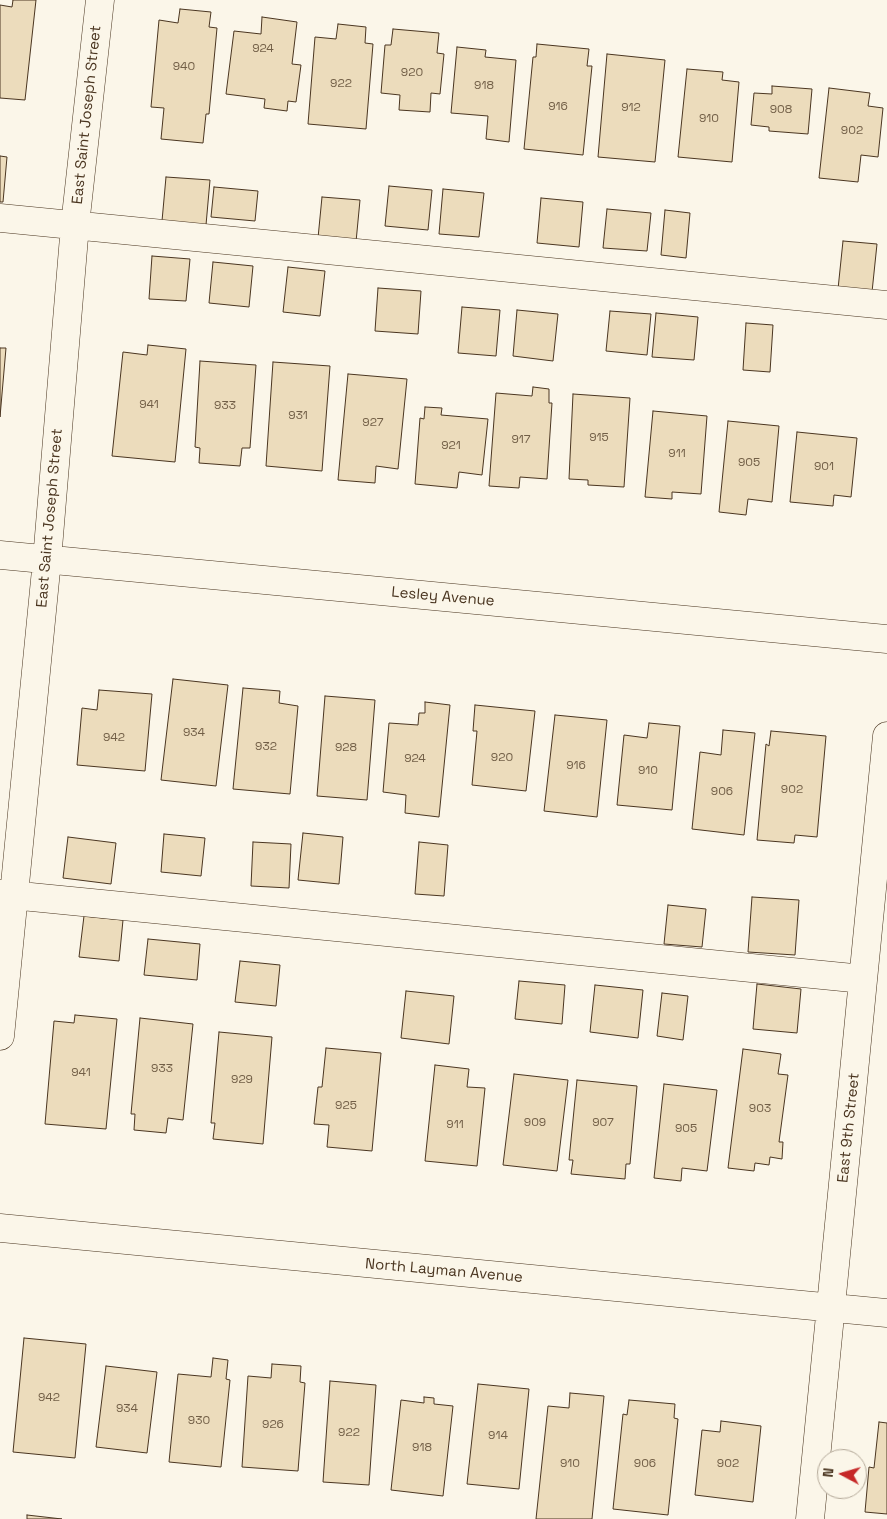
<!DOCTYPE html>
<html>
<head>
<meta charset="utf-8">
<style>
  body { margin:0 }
  #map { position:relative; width:887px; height:1519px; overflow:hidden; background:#fbf6e9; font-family:"Space Grotesk",sans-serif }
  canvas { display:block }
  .north { position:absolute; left:817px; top:1449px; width:50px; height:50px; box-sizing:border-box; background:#fbf6e9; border:1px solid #b4a999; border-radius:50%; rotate:276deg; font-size:14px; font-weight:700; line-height:20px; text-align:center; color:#4a3520 }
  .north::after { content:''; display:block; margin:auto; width:18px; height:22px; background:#c62828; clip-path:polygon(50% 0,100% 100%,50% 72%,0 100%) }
</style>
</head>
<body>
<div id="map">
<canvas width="887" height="1519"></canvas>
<div class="north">N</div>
</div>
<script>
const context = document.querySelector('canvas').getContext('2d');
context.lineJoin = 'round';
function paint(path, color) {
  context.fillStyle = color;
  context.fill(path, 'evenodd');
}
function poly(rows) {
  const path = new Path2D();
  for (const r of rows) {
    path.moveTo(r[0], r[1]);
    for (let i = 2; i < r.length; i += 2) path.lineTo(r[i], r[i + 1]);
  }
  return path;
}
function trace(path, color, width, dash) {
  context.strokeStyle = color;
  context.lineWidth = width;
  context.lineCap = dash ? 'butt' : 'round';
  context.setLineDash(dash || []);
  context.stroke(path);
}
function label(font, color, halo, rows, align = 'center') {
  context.font = font + ' "Space Grotesk",sans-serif';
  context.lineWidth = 4;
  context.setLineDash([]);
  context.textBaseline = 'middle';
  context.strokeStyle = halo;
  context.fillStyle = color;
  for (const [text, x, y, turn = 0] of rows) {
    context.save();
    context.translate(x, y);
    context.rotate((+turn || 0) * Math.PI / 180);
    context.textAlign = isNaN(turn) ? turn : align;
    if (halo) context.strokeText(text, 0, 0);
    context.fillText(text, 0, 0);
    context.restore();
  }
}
const building = poly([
  [13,0,36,0,25,100,0,98,0,5,12,7,13,0],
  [180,9,211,12,209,27,217,28,209,114,206,114,203,143,161,139,164,108,151,107,159,20,178,23,180,9],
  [262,17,297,22,292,64,301,65,296,102,288,101,287,111,264,108,265,99,226,94,234,31,261,34,262,17],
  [338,24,366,27,365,43,373,44,366,129,308,124,315,37,336,39,338,24],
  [393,29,439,33,437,53,444,54,440,94,431,93,430,112,399,110,400,95,381,93,385,45,391,45,393,29],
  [537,44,589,49,587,66,592,66,583,155,524,149,533,57,536,57,537,44],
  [457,47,486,50,485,57,516,60,509,142,486,139,488,116,451,113,457,47],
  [607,54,665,60,655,162,598,157,607,54],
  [687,69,723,72,722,80,739,82,732,162,678,157,687,69],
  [772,86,812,89,808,134,769,131,769,127,751,125,754,93,772,94,772,86],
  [829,88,870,93,868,106,883,108,878,157,861,155,858,182,819,178,829,88],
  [0,156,7,157,3,202,0,202,0,156],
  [166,177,210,180,206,225,162,221,166,177],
  [389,186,432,190,428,230,385,226,389,186],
  [214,187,258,191,255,221,211,217,214,187],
  [443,189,484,193,479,237,439,234,443,189],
  [322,197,360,200,356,242,318,238,322,197],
  [541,198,583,202,579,247,537,243,541,198],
  [607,209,651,213,647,251,603,248,607,209],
  [665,210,690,213,686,258,661,255,665,210],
  [843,241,877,244,872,292,838,289,843,241],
  [152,256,190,259,186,301,149,299,152,256],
  [213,262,253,266,249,307,209,303,213,262],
  [288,267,325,271,320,316,283,312,288,267],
  [378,288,421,291,418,334,375,331,378,288],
  [462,307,500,310,496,356,458,353,462,307],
  [517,310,558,314,553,361,513,356,517,310],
  [610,311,651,314,647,355,606,351,610,311],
  [656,313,698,317,694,360,652,357,656,313],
  [746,323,773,325,770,372,743,370,746,323],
  [148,345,186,349,175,462,112,456,123,352,147,355,148,345],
  [0,348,6,348,0,417,0,348],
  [200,361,256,365,250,448,242,448,240,466,199,463,200,448,195,447,200,361],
  [273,362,330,366,322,471,266,466,273,362],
  [348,374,407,379,398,469,376,466,375,483,338,480,348,374],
  [533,387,549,389,549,403,552,403,547,479,520,477,519,488,489,486,496,393,532,396,533,387],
  [573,394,630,398,624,487,588,485,588,480,569,479,573,394],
  [425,407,442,408,441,415,488,419,482,475,459,472,457,488,415,484,420,418,424,419,425,407],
  [653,411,707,416,701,494,672,492,672,499,645,497,653,411],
  [728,421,779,426,772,502,748,499,746,515,719,512,728,421],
  [797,432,857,438,851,497,834,495,833,506,790,502,797,432],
  [173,679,228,685,216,786,161,780,173,679],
  [243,688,280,691,279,703,298,706,290,794,233,789,243,688],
  [99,690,152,694,145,771,77,765,82,708,97,710,99,690],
  [325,696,375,700,367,800,317,796,325,696],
  [425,702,450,705,439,817,405,813,406,795,383,792,389,723,418,725,419,713,425,713,425,702],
  [475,705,535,711,526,791,472,785,477,731,473,731,475,705],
  [555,715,607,720,597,817,544,811,555,715],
  [649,723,680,726,672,810,617,805,624,735,647,738,649,723],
  [723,730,755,733,744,835,692,829,700,752,721,755,723,730],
  [771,731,826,736,817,837,795,835,794,843,757,840,766,744,769,746,771,731],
  [303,833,343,837,339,884,298,880,303,833],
  [164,834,205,838,201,876,161,872,164,834],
  [68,837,116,843,111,884,63,878,68,837],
  [253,842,291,844,289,888,251,886,253,842],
  [419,842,448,845,444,896,415,894,419,842],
  [752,897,799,900,795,955,748,952,752,897],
  [668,905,706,909,702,947,664,944,668,905],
  [84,916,123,920,119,961,79,957,84,916],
  [148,939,200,944,197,980,144,975,148,939],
  [240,961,280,965,276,1006,235,1002,240,961],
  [519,981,565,985,562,1024,515,1019,519,981],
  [757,984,801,989,797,1033,753,1029,757,984],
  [595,985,643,990,638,1038,590,1032,595,985],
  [406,991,454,996,449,1044,401,1038,406,991],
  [662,993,688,996,683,1040,657,1036,662,993],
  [75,1015,117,1019,106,1129,45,1124,54,1021,74,1023,75,1015],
  [140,1018,193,1024,183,1120,168,1118,166,1133,134,1130,135,1114,131,1114,140,1018],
  [219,1032,272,1037,263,1144,213,1139,215,1123,211,1123,219,1032],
  [326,1048,381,1053,372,1151,327,1147,329,1125,314,1124,318,1087,322,1087,326,1048],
  [743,1049,781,1054,778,1074,788,1075,779,1142,783,1142,782,1159,770,1157,769,1165,755,1163,754,1171,728,1168,743,1049],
  [435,1065,469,1069,467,1087,485,1088,477,1166,425,1161,435,1065],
  [514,1074,568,1080,557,1171,503,1165,514,1074],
  [577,1080,637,1086,630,1164,626,1164,625,1179,571,1174,573,1160,569,1160,577,1080],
  [664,1084,717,1090,707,1171,682,1168,681,1181,654,1178,664,1084],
  [24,1338,86,1344,75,1458,13,1452,24,1338],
  [213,1358,228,1360,226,1379,230,1380,221,1467,169,1462,178,1374,211,1377,213,1358],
  [272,1364,301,1366,300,1382,305,1383,298,1471,242,1467,248,1376,271,1378,272,1364],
  [106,1366,157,1372,147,1453,96,1447,106,1366],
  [330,1381,376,1385,369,1485,323,1482,330,1381],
  [478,1384,529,1389,519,1489,467,1484,478,1384],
  [570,1393,604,1396,592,1519,536,1519,548,1406,569,1408,570,1393],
  [424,1397,434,1398,434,1404,453,1406,443,1496,391,1490,401,1400,424,1403,424,1397],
  [629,1400,675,1404,674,1418,678,1419,668,1515,613,1509,623,1414,627,1415,629,1400],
  [721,1421,761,1426,753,1502,695,1495,702,1430,720,1432,721,1421],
  [879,1422,887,1423,887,1514,865,1512,869,1467,874,1468,879,1422],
  [27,1515,62,1519,27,1519,27,1515]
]);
paint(building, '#ecdcbc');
trace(building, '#4a3520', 1);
const minor = poly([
  [0,218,887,305],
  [0,555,887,639],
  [0,894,863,979],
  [0,1036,47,560,75,225,100,0],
  [0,1228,887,1313],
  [810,1519,887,736]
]);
trace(minor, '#4a3520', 29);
trace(minor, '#fbf6e9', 28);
label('12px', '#725f47', null, [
  ["924",263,49],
  ["940",184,67],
  ["920",412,73],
  ["922",341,84],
  ["918",484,86],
  ["916",558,107],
  ["912",631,108],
  ["908",781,110],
  ["910",709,119],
  ["902",852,131],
  ["941",149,405],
  ["933",225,406],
  ["931",298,416],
  ["927",373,423],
  ["915",599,438],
  ["917",521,440],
  ["921",451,446],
  ["911",677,454],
  ["905",749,463],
  ["901",824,467],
  ["934",194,733],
  ["942",114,738],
  ["932",266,747],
  ["928",346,748],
  ["920",502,758],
  ["924",415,759],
  ["916",576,766],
  ["910",648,771],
  ["902",792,790],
  ["906",722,792],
  ["933",162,1069],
  ["941",81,1073],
  ["929",242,1080],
  ["925",346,1106],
  ["903",760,1109],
  ["909",535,1123],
  ["907",603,1123],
  ["911",455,1125],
  ["905",686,1129],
  ["942",49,1398],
  ["934",127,1409],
  ["930",199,1421],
  ["926",273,1425],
  ["922",349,1433],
  ["914",498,1436],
  ["918",422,1448],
  ["910",570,1464],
  ["906",645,1464],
  ["902",728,1464]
]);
label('15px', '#4a3520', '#fbf6e9', [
  ["East Saint Joseph Street",87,115,-84],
  ["East Saint Joseph Street",50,518,-85],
  ["Lesley Avenue",443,597,5],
  ["East 9th Street",849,1128,-84],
  ["North Layman Avenue",444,1271,5]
]);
</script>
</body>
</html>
